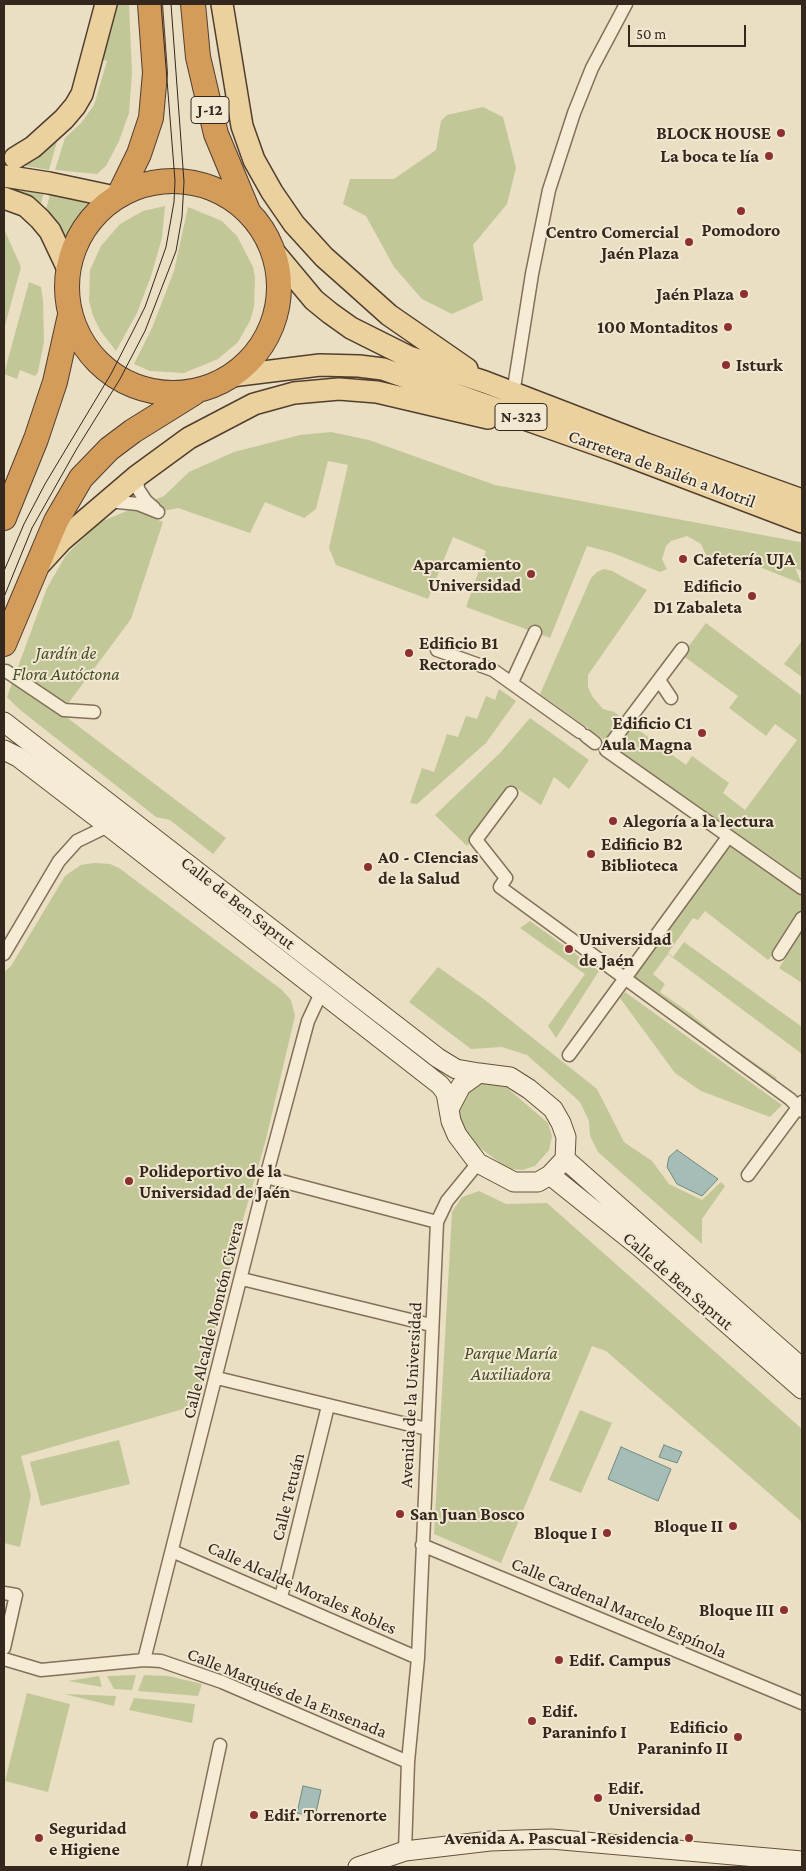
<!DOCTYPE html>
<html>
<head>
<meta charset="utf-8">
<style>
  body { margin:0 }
  #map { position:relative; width:806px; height:1871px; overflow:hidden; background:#eadec3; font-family:"Crimson Pro",serif }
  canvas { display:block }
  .frame { position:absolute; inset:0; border:5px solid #34281e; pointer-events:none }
  .scale { position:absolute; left:628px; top:25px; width:118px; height:22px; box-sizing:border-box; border:2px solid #34281e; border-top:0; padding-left:6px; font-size:15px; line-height:18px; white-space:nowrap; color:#34281e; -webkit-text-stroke:4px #f2e8d2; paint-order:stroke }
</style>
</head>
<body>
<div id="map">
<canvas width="806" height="1871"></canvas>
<div class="frame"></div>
<div class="scale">50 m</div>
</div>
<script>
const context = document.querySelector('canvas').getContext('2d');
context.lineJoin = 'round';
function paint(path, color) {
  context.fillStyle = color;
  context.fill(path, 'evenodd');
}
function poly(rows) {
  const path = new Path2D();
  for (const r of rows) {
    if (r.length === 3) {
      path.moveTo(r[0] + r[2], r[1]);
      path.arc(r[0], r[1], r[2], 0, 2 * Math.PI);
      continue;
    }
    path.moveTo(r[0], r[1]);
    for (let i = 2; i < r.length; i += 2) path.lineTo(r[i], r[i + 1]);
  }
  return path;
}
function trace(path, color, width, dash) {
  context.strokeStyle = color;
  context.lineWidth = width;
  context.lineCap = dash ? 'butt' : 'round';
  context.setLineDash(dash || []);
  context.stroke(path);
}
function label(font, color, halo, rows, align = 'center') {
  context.font = font + ' "Crimson Pro",serif';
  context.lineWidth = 4;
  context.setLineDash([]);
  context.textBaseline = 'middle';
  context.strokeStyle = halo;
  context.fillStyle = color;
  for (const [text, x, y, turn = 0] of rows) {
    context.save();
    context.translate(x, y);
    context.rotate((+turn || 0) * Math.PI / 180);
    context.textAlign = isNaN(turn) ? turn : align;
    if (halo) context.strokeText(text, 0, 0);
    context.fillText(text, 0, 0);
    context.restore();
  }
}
paint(poly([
  [114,4,129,4,132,73,129,113,119,141,106,166,97,174,55,170,65,138,81,123,94,105,107,61,101,59],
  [483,107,503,117,516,168,507,204,473,245,483,300,452,314,422,299,394,267,366,216,343,204,350,179,394,179,436,150,441,121,447,115],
  [58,138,49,170,26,166,26,162],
  [21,188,44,192,40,208,19,193],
  [51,192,91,200,76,218,64,240,45,212],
  [165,206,162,238,151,276,137,313,116,351,100,330,93,316,89,301,90,270,101,246,120,224,143,211],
  [188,207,222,221,237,236,253,267,255,277,254,307,250,321,238,342,218,359,184,373,150,371,134,364,152,328,174,271],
  [4,229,21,267,4,329],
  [29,282,41,287,43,300,44,342,38,372,35,376,20,370,17,379,4,374],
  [331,432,369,440,495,485,800,542,802,543,802,571,795,568,802,584,730,555,726,563,707,557,701,544,687,536,671,541,666,546,662,559,667,569,660,572,613,553,587,546,550,638,466,607,486,551,453,537,428,599,336,565,329,548,348,465,328,461,316,509,304,518,265,502,250,533,178,508,158,512,153,518,163,522,131,619,61,713,226,838,213,854,170,820,156,817,19,709,7,697,47,588,66,555,100,522,164,496,189,472,234,452,300,435],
  [604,569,612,571,647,590,588,675,588,687,592,696,603,709,614,712,686,765,692,756,729,783,723,793,745,810,797,740,775,724,766,736,729,708,738,696,682,655,706,623,802,696,802,983,779,968,785,959,779,954,775,952,768,960,705,911,698,920,693,918,668,953,673,957,684,942,802,1027,802,1054,668,954,653,974,665,984,660,992,690,1013,723,1041,721,1043,735,1053,737,1051,777,1078,773,1083,631,981,733,841,606,741,540,694,591,578,597,572],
  [802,641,802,677,784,664],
  [499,689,516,701,486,743,417,804,410,803,422,768,434,772,447,734,458,737,466,716,477,719,486,696,495,700],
  [530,718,589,760,569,789,554,777,541,805,512,785,467,846,435,815,500,753],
  [94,863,110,864,119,868,282,990,291,1000,295,1016,266,1139,240,1230,197,1405,21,1456,31,1495,20,1547,4,1543,4,972,11,966,65,876,81,865],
  [530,921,599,971,556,1038,548,1026,585,974,520,928],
  [438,967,485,1000,597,1089,624,1142,652,1161,669,1184,702,1200,721,1182,725,1186,702,1219,702,1244,598,1152,590,1136,589,1121,580,1102,527,1055,502,1047,471,1049,409,1002],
  [625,992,782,1105,770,1117,701,1091,675,1073,620,998],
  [487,1083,506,1087,548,1123,552,1136,549,1150,535,1166,522,1170,508,1169,471,1141,457,1113,463,1095,474,1085],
  [479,1191,506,1204,547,1203,802,1429,802,1522,606,1351,592,1346,501,1563,434,1534,452,1212,462,1197],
  [580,1410,612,1423,581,1493,549,1480],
  [119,1440,130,1484,41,1506,30,1462],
  [136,1675,132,1690,114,1689,107,1676],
  [144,1675,168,1676,202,1684,198,1696,138,1691],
  [99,1676,102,1687,68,1681],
  [27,1693,70,1704,48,1792,5,1781],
  [64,1694,116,1696,114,1706],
  [134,1698,195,1704,192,1723,129,1710]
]), '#c2c798');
const water = poly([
  [677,1150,718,1179,702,1196,677,1184,667,1167,669,1157,677,1150],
  [664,1445,682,1452,677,1463,659,1457,664,1445],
  [621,1447,671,1469,658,1501,608,1479,621,1447],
  [303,1786,321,1790,315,1817,297,1813,303,1786]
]);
paint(water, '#a5bdb6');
trace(water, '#6d8a83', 1);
const street = poly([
  [513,394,532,274,549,190,574,113,592,68,626,4],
  [137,476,138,489,146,501,154,508],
  [108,501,138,504,158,512],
  [682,649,606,750,802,888],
  [437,650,493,670,580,732],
  [6,671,64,710,94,712],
  [659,680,671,698],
  [512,682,535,632],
  [586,736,595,743],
  [511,793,476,840,506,878,500,887,790,1099,802,1111],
  [4,954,59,861,77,841,108,826],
  [779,954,802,918],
  [569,1055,728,837],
  [748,1175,802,1102],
  [266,1177,437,1222],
  [242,1279,431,1325],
  [217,1378,427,1429],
  [422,1545,802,1703],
  [172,1551,418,1658],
  [4,1593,16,1595,4,1648],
  [281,1597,328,1406],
  [4,1659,41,1670,144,1660,161,1661,222,1682,408,1762],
  [144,1660,266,1177,308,1021,322,991],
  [405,1851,408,1762,418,1658,437,1222,447,1201,478,1163],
  [194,1867,220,1745]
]);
const secondary = poly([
  [4,722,438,1058,456,1069,479,1073],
  [4,750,18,757,108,826,440,1085,446,1093,451,1121,457,1135,478,1163,514,1182,538,1182,550,1175,565,1159,566,1137,561,1123,553,1109,529,1089,510,1077,479,1073,461,1086,449,1109],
  [565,1159,802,1368],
  [550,1175,641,1248,802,1389],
  [358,1867,405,1851,490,1841,551,1839,802,1861]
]);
const primary = poly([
  [222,4,242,126,254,160,272,192,294,224,324,257,351,281,389,315,467,369],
  [15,158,33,147,64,119,75,106,82,94,106,4],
  [4,176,49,183,115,197],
  [4,198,26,206,40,219,50,231,68,269],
  [274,252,314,300,330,313,351,328,409,357,485,382,646,444,802,500],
  [231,376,320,365,359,366,383,369,618,452,802,522],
  [40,564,62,540,137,476,189,438,254,404,294,393,339,389,377,392,488,418]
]);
const highway = poly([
  [193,4,198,57,216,134,248,211],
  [173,287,106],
  [119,195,139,154,151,118,155,73,150,4],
  [4,518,36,439,55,382,70,315],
  [4,644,56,521,81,478,109,449,133,431,194,393]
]);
trace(street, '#83705b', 15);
trace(secondary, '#64513e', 21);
trace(primary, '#513e2f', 24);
trace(highway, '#513e2f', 26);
trace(street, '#f6ecd5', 12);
trace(secondary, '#f6ecd5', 19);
trace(primary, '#ebd19d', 21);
trace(highway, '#d39c5a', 24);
trace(poly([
  [4,571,24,524,45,484,111,374,134,329,145,307,166,247,174,202,175,181,161,4],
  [4,597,32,528,76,450,120,379,145,331,176,251,182,217,184,182,171,4]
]), '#34281e', 1);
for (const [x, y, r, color] of [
  [781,133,5,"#8d3032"],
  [769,156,5,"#8d3032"],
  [741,211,5,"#8d3032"],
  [689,242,5,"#8d3032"],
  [744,294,5,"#8d3032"],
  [728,327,5,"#8d3032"],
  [726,365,5,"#8d3032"],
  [683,559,5,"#8d3032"],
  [531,574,5,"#8d3032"],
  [752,596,5,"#8d3032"],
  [409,653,5,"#8d3032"],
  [702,733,5,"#8d3032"],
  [613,821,5,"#8d3032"],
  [591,854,5,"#8d3032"],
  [368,867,5,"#8d3032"],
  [569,949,5,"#8d3032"],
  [129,1181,5,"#8d3032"],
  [400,1514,5,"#8d3032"],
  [733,1526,5,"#8d3032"],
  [607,1533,5,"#8d3032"],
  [784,1610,5,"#8d3032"],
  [559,1660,5,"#8d3032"],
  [532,1721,5,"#8d3032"],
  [738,1737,5,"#8d3032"],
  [598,1798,5,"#8d3032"],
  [254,1815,5,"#8d3032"],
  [39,1838,5,"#8d3032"],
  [689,1838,5,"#8d3032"]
]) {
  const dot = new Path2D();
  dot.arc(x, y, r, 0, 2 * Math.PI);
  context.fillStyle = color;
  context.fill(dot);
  trace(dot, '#f2e8d2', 2);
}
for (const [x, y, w] of [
  [210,110,38],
  [521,417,52]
]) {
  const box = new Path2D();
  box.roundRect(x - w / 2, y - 13.5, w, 27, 4);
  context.fillStyle = '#f2e8d2';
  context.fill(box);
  trace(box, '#34281e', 1);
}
label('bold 16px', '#34281e', null, [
  ["J-12",210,110],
  ["N-323",521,417]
]);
label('bold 18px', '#34281e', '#f2e8d2', [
  ["BLOCK HOUSE",771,133,"right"],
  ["La boca te lía",759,156,"right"],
  ["Pomodoro",741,230,"center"],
  ["Centro Comercial",679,232,"right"],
  ["Jaén Plaza",679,253,"right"],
  ["Jaén Plaza",734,294,"right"],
  ["100 Montaditos",718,327,"right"],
  ["Isturk",736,365],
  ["Cafetería UJA",693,559],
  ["Aparcamiento",521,564,"right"],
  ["Universidad",521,585,"right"],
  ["Edificio",742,586,"right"],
  ["D1 Zabaleta",742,607,"right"],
  ["Edificio B1",419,643],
  ["Rectorado",419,664],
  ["Edificio C1",692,723,"right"],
  ["Aula Magna",692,744,"right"],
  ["Alegoría a la lectura",623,821],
  ["Edificio B2",601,844],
  ["Biblioteca",601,865],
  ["A0 - CIencias",378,857],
  ["de la Salud",378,878],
  ["Universidad",579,939],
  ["de Jaén",579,960],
  ["Polideportivo de la",139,1171],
  ["Universidad de Jaén",139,1192],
  ["San Juan Bosco",410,1514],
  ["Bloque II",723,1526,"right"],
  ["Bloque I",597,1533,"right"],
  ["Bloque III",774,1610,"right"],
  ["Edif. Campus",569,1660],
  ["Edif.",542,1711],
  ["Paraninfo I",542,1732],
  ["Edificio",728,1727,"right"],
  ["Paraninfo II",728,1748,"right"],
  ["Edif.",608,1788],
  ["Universidad",608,1809],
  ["Edif. Torrenorte",264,1815],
  ["Seguridad",49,1828],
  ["e Higiene",49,1849],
  ["Avenida A. Pascual -Residencia",679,1838,"right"]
], 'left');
label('18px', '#34281e', '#f2e8d2', [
  ["Carretera de Bailén a Motril",662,469,20],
  ["Calle de Ben Saprut",238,903,38],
  ["Calle de Ben Saprut",678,1281,41],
  ["Calle Alcalde Montón Civera",213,1320,-76],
  ["Avenida de la Universidad",411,1395,-87],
  ["Calle Tetuán",288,1497,-76],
  ["Calle Alcalde Morales Robles",302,1588,24],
  ["Calle Cardenal Marcelo Espínola",619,1608,23],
  ["Calle Marqués de la Ensenada",287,1693,22]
]);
label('italic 18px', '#454f26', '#f2e8d2', [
  ["Jardín de",66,653],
  ["Flora Autóctona",66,674],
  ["Parque María",511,1353],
  ["Auxiliadora",511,1374]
]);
</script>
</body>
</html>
